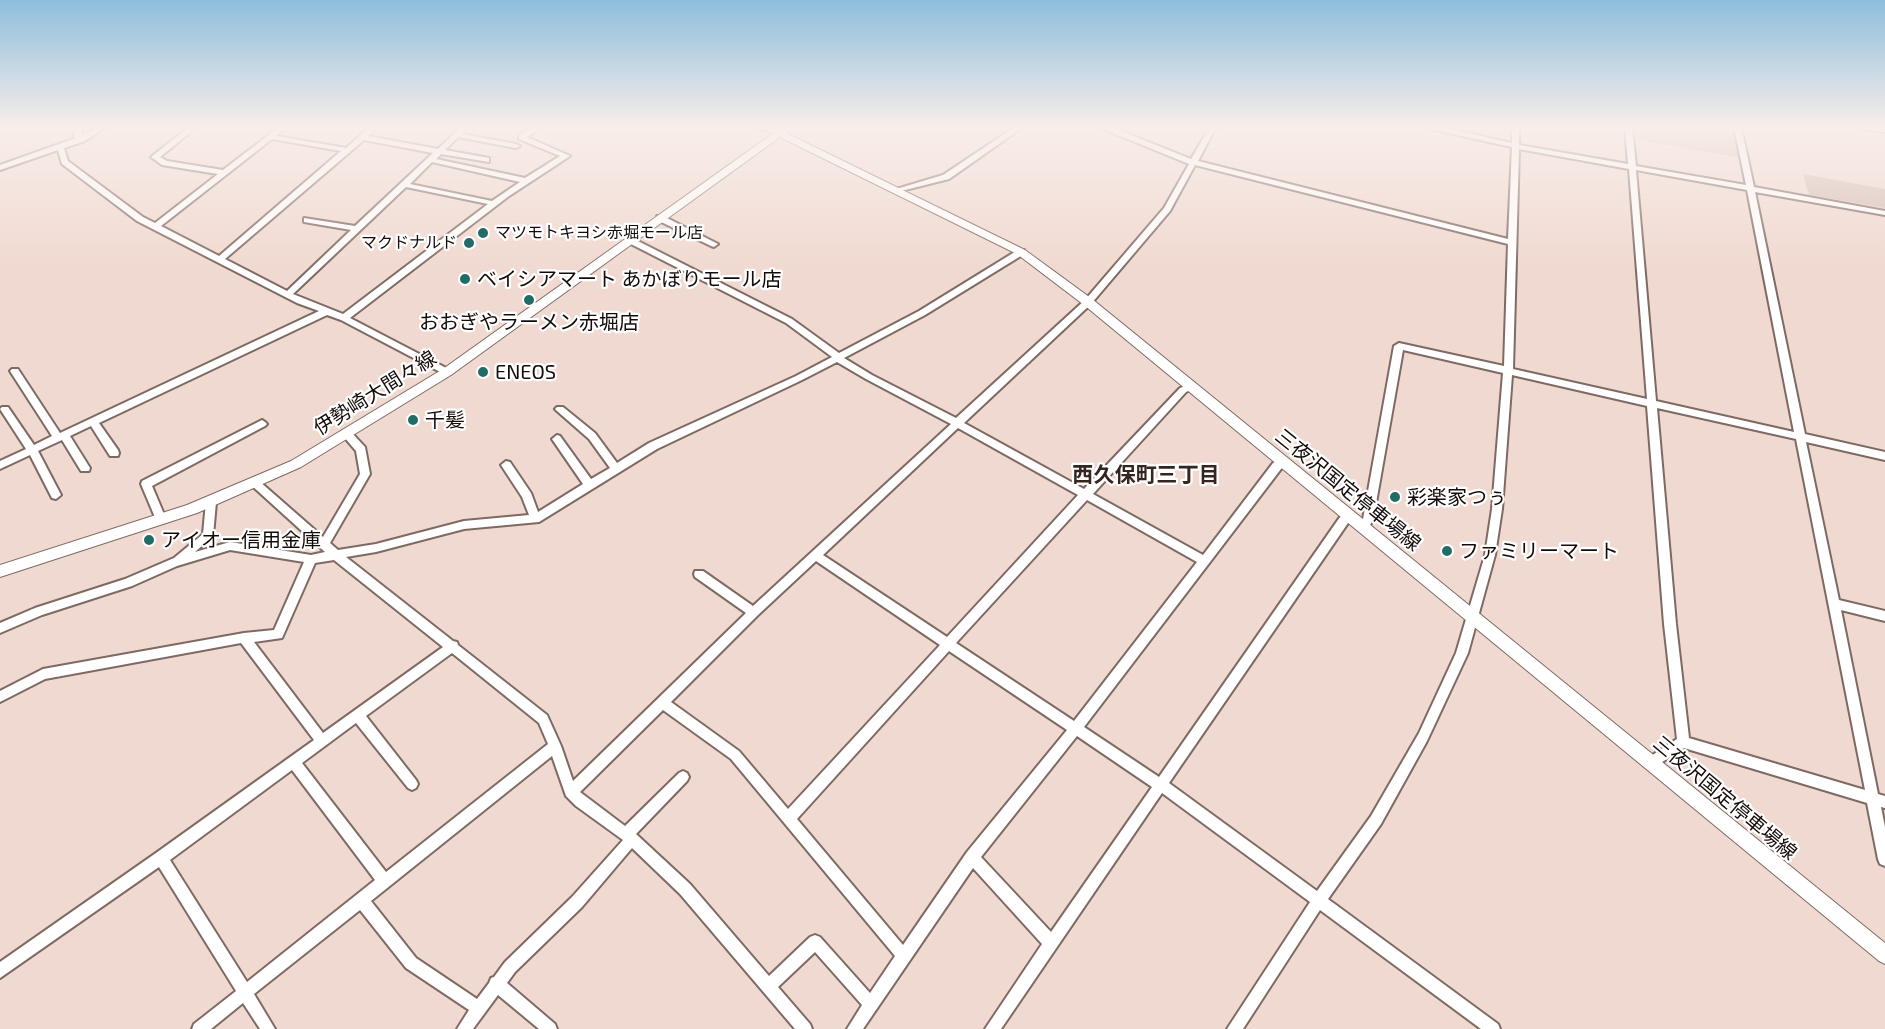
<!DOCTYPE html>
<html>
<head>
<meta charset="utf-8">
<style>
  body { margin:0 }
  canvas { display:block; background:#f0d9d0 }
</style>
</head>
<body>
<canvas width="1885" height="1029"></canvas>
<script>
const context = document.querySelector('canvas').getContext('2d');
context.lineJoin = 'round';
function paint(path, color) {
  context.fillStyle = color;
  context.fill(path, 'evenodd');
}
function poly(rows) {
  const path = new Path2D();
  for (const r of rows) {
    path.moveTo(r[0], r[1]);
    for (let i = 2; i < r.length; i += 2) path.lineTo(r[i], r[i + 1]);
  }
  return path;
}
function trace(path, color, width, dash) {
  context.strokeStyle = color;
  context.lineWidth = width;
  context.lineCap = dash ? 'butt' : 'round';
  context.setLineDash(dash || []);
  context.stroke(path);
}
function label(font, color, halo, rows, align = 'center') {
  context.font = font + ' "Exo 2","Noto Sans JP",sans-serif';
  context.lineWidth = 4.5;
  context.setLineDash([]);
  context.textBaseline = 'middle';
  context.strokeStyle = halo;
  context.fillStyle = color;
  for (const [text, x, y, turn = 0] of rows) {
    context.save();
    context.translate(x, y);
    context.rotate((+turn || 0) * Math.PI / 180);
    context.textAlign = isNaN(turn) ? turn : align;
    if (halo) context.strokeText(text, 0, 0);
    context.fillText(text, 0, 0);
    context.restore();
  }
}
paint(poly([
  [1633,127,1734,127,1741,158,1634,139],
  [1803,174,1885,189,1885,208,1809,195]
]), '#d4bdb4');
const minor = poly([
  [76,127,82,127,82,135,97,127,106,127,85,141,64,148,68,161,143,217,155,223,218,174,162,165,151,157,189,127,197,127,160,157,167,161,223,170,279,127,287,127,276,136,346,148,370,127,377,127,368,136,438,149,461,127,468,127,462,134,516,144,520,146,516,148,458,137,445,150,489,158,489,162,441,154,436,159,525,178,560,156,519,139,519,135,533,127,541,127,527,137,570,156,509,196,350,318,450,370,452,372,450,374,444,374,341,320,327,315,99,423,118,450,119,453,118,456,110,456,91,426,70,436,90,468,89,471,81,471,62,440,38,451,61,495,56,499,52,498,30,455,0,469,0,461,26,449,0,409,2,407,8,407,34,445,52,436,10,371,12,369,18,369,60,433,319,311,297,303,137,221,62,164,58,150,0,170,0,165,76,138,74,136,76,127],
  [272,139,341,151,219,256,161,226,272,139],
  [364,140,433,153,355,226,304,218,304,222,351,230,287,291,225,259,364,140],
  [432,162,520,182,492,201,410,184,432,162],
  [406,187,488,204,343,314,293,294,406,187],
  [756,127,766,127,783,133,779,135,756,127],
  [1015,127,1023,127,949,179,897,192,893,190,943,175,1015,127],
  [1103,127,1111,127,1191,159,1210,127,1216,127,1198,161,1508,239,1512,147,1430,129,1430,127,1441,127,1512,143,1512,127,1519,127,1519,145,1628,164,1625,127,1632,127,1636,166,1746,185,1734,127,1741,127,1754,187,1885,211,1885,215,1755,192,1805,434,1885,452,1885,460,1806,442,1839,600,1885,611,1885,621,1841,610,1878,794,1885,796,1885,808,1881,807,1885,827,1885,866,1880,864,1878,859,1867,803,1684,748,1656,766,1652,768,1648,766,1646,762,1648,758,1677,739,1664,624,1647,406,1512,375,1502,509,1495,555,1468,653,1427,741,1381,824,1328,899,1498,1024,1500,1029,1481,1029,1320,910,1243,1029,1227,1029,1310,902,1162,793,1001,1029,985,1029,1042,944,973,868,863,1029,847,1029,862,1005,815,952,778,987,810,1024,812,1029,795,1029,680,894,632,848,582,907,515,972,507,983,555,1024,557,1029,539,1029,498,995,473,1029,457,1029,469,1010,406,968,360,910,254,994,275,1029,260,1029,243,1003,211,1029,192,1029,194,1024,236,991,159,867,0,978,0,962,156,853,314,740,241,643,45,679,0,702,0,691,43,669,244,633,274,630,304,562,230,550,177,566,132,586,42,615,0,633,0,623,35,608,125,579,174,558,203,534,206,502,207,499,211,498,215,499,216,502,213,536,195,552,230,542,311,555,325,552,250,484,255,480,259,481,323,537,360,474,356,451,344,437,342,434,344,431,350,431,365,447,370,474,330,543,338,550,376,544,464,521,529,515,522,497,501,465,506,461,510,462,531,493,538,512,583,484,552,439,557,435,560,436,591,479,610,468,589,439,557,411,555,409,557,407,563,407,595,433,617,463,649,443,796,376,832,357,786,323,627,242,627,238,630,237,792,319,839,353,919,311,1018,250,1024,250,1024,254,925,315,844,358,872,375,956,418,1085,300,1164,208,1189,164,1103,129,1103,127],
  [1519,149,1629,169,1647,399,1513,369,1519,149],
  [1195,165,1508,244,1504,366,1399,343,1394,346,1363,519,1358,527,1359,530,1367,530,1373,520,1403,350,1503,373,1492,509,1485,555,1456,653,1419,733,1371,816,1317,891,1169,783,1348,523,1354,520,1355,517,1354,514,1350,513,1340,517,1159,777,1084,727,1281,469,1288,462,1283,458,1273,463,1203,555,1093,494,1186,392,1193,389,1195,387,1193,385,1190,384,1180,388,1084,489,964,423,1091,304,1170,211,1195,165],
  [1636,170,1747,190,1794,432,1656,401,1636,170],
  [837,362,866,379,951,424,753,606,703,571,695,571,694,574,695,577,746,613,573,781,561,746,547,715,458,645,457,642,453,641,346,557,376,552,464,529,539,522,657,449,802,380,837,362],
  [1657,408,1796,439,1865,790,1689,738,1676,624,1657,408],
  [958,428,1078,495,947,637,823,555,958,428],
  [1087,500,1197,562,1074,721,956,643,1087,500],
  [334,560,443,647,323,733,254,642,282,638,315,563,334,560],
  [816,561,940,645,788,809,739,751,671,702,758,615,816,561],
  [949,651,1067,730,967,852,903,945,797,819,949,651],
  [452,653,539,723,548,744,386,872,302,763,356,723,408,788,412,790,416,788,418,784,416,780,366,716,452,653],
  [663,710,731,759,895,956,870,993,820,937,815,935,810,937,769,976,690,884,636,834,687,781,689,777,687,773,683,771,679,773,625,826,580,792,663,710],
  [1077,736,1152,787,1051,932,981,857,1077,736],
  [552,756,566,796,576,806,623,840,572,897,505,962,494,977,491,978,489,983,477,999,416,958,371,901,552,756],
  [292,770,375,880,247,982,170,860,292,770],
  [1860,127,1885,128,1885,132,1864,129,1860,127],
  [657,216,663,216,718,244,714,247,711,246,657,220,657,216],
  [262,420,265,422,267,424,265,426,152,486,166,519,165,522,161,523,157,522,141,484,142,481,262,420]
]);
const major = poly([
  [782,127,791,128,786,133,1025,250,1092,299,1885,943,1885,964,1879,961,1084,305,1017,254,780,137,451,375,301,467,197,513,0,577,0,565,187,505,291,461,443,369,782,127]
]);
trace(minor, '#7e6a62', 4);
trace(major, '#7e6a62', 2);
paint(minor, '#fff');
paint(major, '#fff');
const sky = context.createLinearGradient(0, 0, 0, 271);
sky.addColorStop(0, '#8ebedc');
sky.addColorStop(0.47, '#f8eeea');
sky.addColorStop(1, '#f8eeea00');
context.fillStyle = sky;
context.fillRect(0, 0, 1885, 271);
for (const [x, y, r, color] of [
  [483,233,6,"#226c68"],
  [469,243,6,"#226c68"],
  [465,279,6,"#226c68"],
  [529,300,6,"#226c68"],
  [483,372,6,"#226c68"],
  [413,420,6,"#226c68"],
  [1395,497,6,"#226c68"],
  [149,540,6,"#226c68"],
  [1447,551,6,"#226c68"]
]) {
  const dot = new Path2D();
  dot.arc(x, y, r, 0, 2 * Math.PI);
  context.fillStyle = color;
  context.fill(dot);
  trace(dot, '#fff', 2);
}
label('16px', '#130b08', '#fff', [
  ["マツモトキヨシ赤堀モール店",495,233],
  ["マクドナルド",457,243,"right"]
], 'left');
label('20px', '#130b08', '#fff', [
  ["ベイシアマート あかぼりモール店",477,279],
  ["おおぎやラーメン赤堀店",529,322,"center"],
  ["ENEOS",495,372],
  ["千髪",425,420],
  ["彩楽家つぅ",1407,497],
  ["アイオー信用金庫",161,540],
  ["ファミリーマート",1459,551]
], 'left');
label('20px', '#130b08', '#fff', [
  ["伊勢崎大間々線",375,393,-32],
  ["三夜沢国定停車場線",1348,490,39],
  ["三夜沢国定停車場線",1725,798,40]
]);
label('bold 21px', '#36251e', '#fff', [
  ["西久保町三丁目",1146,475]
]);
</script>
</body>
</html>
